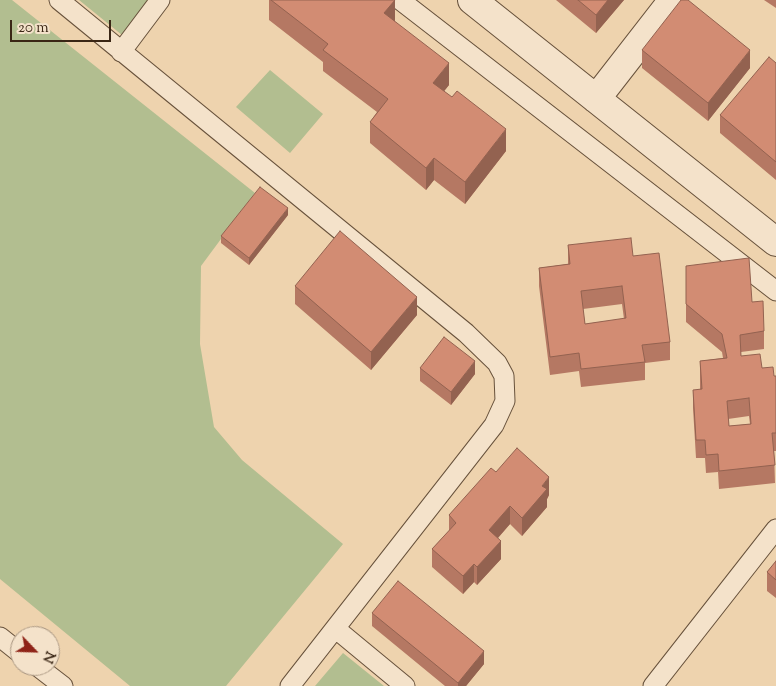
<!DOCTYPE html>
<html>
<head>
<meta charset="utf-8">
<style>
  body { margin:0 }
  #map { position:relative; width:776px; height:686px; overflow:hidden; background:#eed3ae; font-family:"Sorts Mill Goudy",serif }
  canvas { display:block }
  .north { position:absolute; left:10px; top:626px; width:50px; height:50px; box-sizing:border-box; background:#f4e2ca; border:1px solid #aa9782; border-radius:50%; rotate:114deg; font-size:14px; font-weight:700; line-height:20px; text-align:center; color:#3a2615 }
  .north::after { content:''; display:block; margin:auto; width:18px; height:22px; background:#8f2418; clip-path:polygon(50% 0,100% 100%,50% 72%,0 100%) }
  .scale { position:absolute; left:10px; top:20px; width:101px; height:22px; box-sizing:border-box; border:2px solid #3a2615; border-top:0; padding-left:6px; font-size:15px; line-height:18px; white-space:nowrap; color:#3a2615; -webkit-text-stroke:4px #f4e2ca; paint-order:stroke }
</style>
</head>
<body>
<div id="map">
<canvas width="776" height="686"></canvas>
<div class="north">N</div>
<div class="scale">20 m</div>
</div>
<script>
const context = document.querySelector('canvas').getContext('2d');
context.lineJoin = 'round';
function paint(path, color) {
  context.fillStyle = color;
  context.fill(path, 'evenodd');
}
function poly(rows) {
  const path = new Path2D();
  for (const r of rows) {
    path.moveTo(r[0], r[1]);
    for (let i = 2; i < r.length; i += 2) path.lineTo(r[i], r[i + 1]);
  }
  return path;
}
function trace(path, color, width, dash) {
  context.strokeStyle = color;
  context.lineWidth = width;
  context.lineCap = dash ? 'butt' : 'round';
  context.setLineDash(dash || []);
  context.stroke(path);
}
paint(poly([
  [0,0,12,0,255,193,201,266,200,344,214,427,242,460,343,544,226,686,130,686,0,579],
  [79,0,149,0,122,35],
  [270,70,323,114,290,153,236,107],
  [343,653,384,686,315,686]
]), '#b2be90');
const service = poly([
  [59,0,466,333,497,363,504,376,505,401,494,425,290,686],
  [400,0,776,291],
  [121,52,160,0],
  [336,629,405,686],
  [0,637,20,653],
  [37,666,63,686],
  [653,686,776,529]
]);
const minor = poly([
  [472,0,776,242],
  [596,99,673,0]
]);
trace(service, '#67513b', 21);
trace(minor, '#67513b', 30);
trace(service, '#f4e2ca', 19);
trace(minor, '#f4e2ca', 28);
paint(poly([
  [269,0,395,0,395,22,449,85,444,91,506,151,465,204,434,180,426,190,370,143,370,122,377,112,323,71,323,62,269,20],
  [556,0,624,0,596,33],
  [764,0,776,0,776,8],
  [642,50,750,68,708,121,642,68],
  [776,63,776,180,720,133,720,115],
  [288,215,249,265,221,243,221,236],
  [568,245,633,256,670,342,670,360,645,363,645,380,581,387,579,371,550,375,539,286,539,268,568,264],
  [622,304,624,319,585,324,583,309],
  [686,266,752,302,764,331,764,349,741,352,741,356,774,376,776,376,776,451,774,451,775,483,719,489,718,472,706,473,705,458,696,458,693,408,693,390,700,390,700,361,723,358,722,352,686,322],
  [749,416,750,424,729,426,728,419],
  [295,286,417,315,371,370,295,304],
  [420,368,475,374,451,405,420,381],
  [496,472,549,495,547,499,547,507,522,536,510,524,498,538,501,559,477,585,474,582,463,594,432,567,432,549,449,531,449,515],
  [776,561,776,598,767,591,767,572],
  [372,613,484,664,466,686,445,686,372,626]
]), '#b57863');
paint(poly([
  [395,0,395,22,384,13],
  [608,0,624,0,596,33,596,15],
  [750,50,750,68,708,121,708,103],
  [449,63,449,85,433,105,433,83],
  [506,129,506,151,465,204,465,182],
  [434,158,434,180,426,190,426,168],
  [288,208,288,215,249,265,249,258],
  [417,297,417,315,371,370,371,352],
  [475,361,475,374,451,405,451,392],
  [549,477,549,495,547,499,547,507,522,536,522,518,542,486],
  [510,506,510,524,489,548,489,530],
  [501,541,501,559,477,585,477,567],
  [474,564,474,582,463,594,463,576],
  [484,651,484,664,466,686,458,686,458,683]
]), '#936250');
const building = poly([
  [271,0,395,0,384,13,449,63,433,83,452,97,457,91,506,129,465,182,434,158,426,168,370,122,388,99,323,50,328,44,271,0],
  [578,0,608,0,596,15,578,0],
  [681,0,688,0,750,50,708,103,642,50,681,0],
  [769,57,776,63,776,162,720,115,769,57],
  [260,187,288,208,249,258,221,236,260,187],
  [340,231,417,297,371,352,295,286,340,231],
  [631,238,633,256,659,253,670,342,642,345,645,362,581,369,579,353,550,357,539,268,570,264,568,245,631,238],
  [622,286,626,318,585,324,581,291,622,286],
  [749,258,752,302,763,301,764,331,740,335,741,356,760,354,762,368,773,367,774,376,776,376,776,433,772,433,775,465,719,471,718,454,706,455,705,440,696,440,693,390,702,389,700,361,727,358,722,334,686,304,686,266,749,258],
  [749,398,751,424,729,426,727,401,749,398],
  [444,337,475,361,451,392,420,368,444,337],
  [517,448,549,477,542,486,547,489,522,518,510,506,489,530,501,541,477,567,474,564,463,576,432,549,456,523,449,515,491,468,496,472,517,448],
  [776,561,776,580,767,572,776,561],
  [398,581,484,651,458,683,372,613,398,581]
]);
paint(building, '#d28c73');
trace(building, '#936250', 1);
</script>
</body>
</html>
